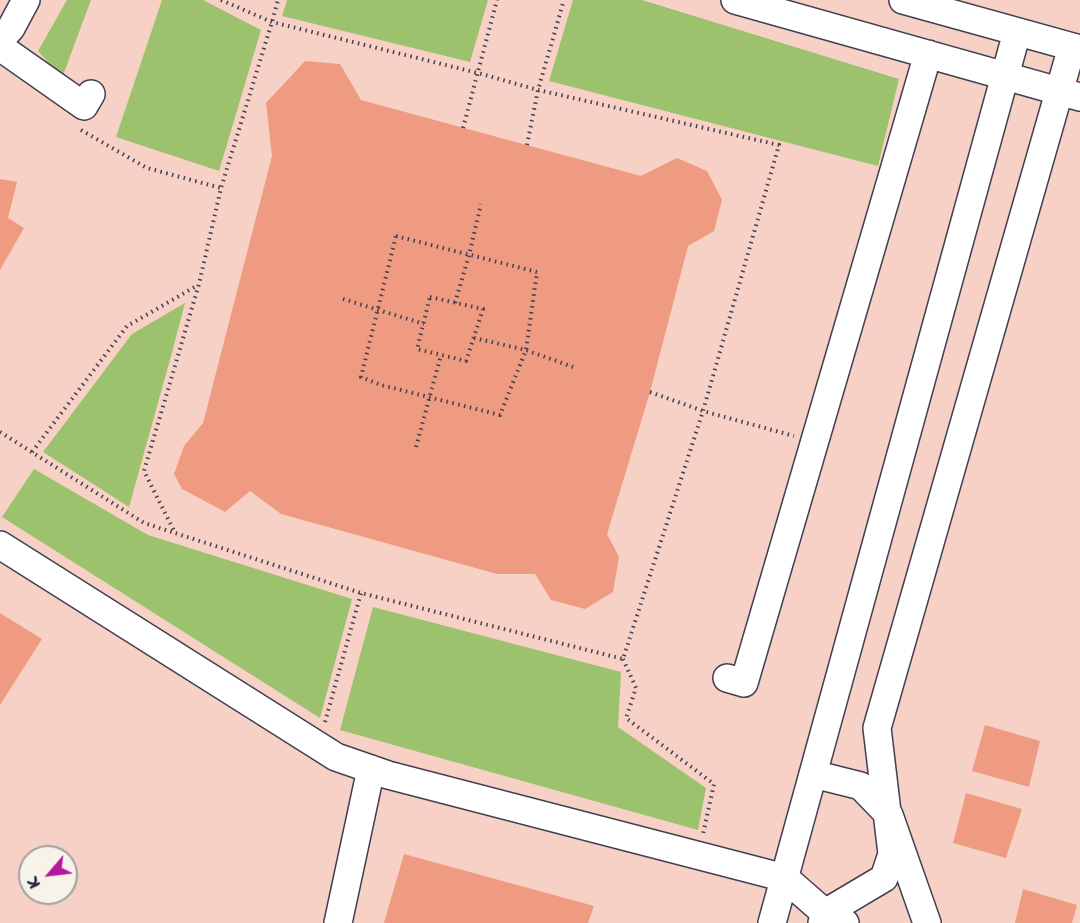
<!DOCTYPE html>
<html>
<head>
<meta charset="utf-8">
<style>
  body { margin:0 }
  #map { position:relative; width:1080px; height:923px; overflow:hidden; background:#f2e8d1; font-family:"Shantell Sans",sans-serif }
  canvas { display:block }
  .north { position:absolute; left:18px; top:845px; width:60px; height:60px; box-sizing:border-box; background:#f7f3e8; border:2px solid #a29fa3; border-radius:50%; rotate:242deg; font-size:16px; font-weight:700; line-height:24px; text-align:center; color:#22223b }
  .north::after { content:''; display:block; margin:auto; width:21px; height:27px; background:#b5179e; clip-path:polygon(50% 0,100% 100%,50% 72%,0 100%) }
</style>
</head>
<body>
<div id="map">
<canvas width="1080" height="923"></canvas>
<div class="north">K</div>
</div>
<script>
const context = document.querySelector('canvas').getContext('2d');
context.lineJoin = 'round';
function paint(path, color) {
  context.fillStyle = color;
  context.fill(path, 'evenodd');
}
function poly(rows) {
  const path = new Path2D();
  for (const r of rows) {
    path.moveTo(r[0], r[1]);
    for (let i = 2; i < r.length; i += 2) path.lineTo(r[i], r[i + 1]);
  }
  return path;
}
function trace(path, color, width, dash) {
  context.strokeStyle = color;
  context.lineWidth = width;
  context.lineCap = dash ? 'butt' : 'round';
  context.setLineDash(dash || []);
  context.stroke(path);
}
paint(poly([
  [0,0,1080,0,1080,923,0,923],
  [30,857,66,857,66,893,30,893]
]), '#f7d1c6');
paint(poly([
  [67,0,91,0,62,78,38,51],
  [162,0,203,0,261,30,219,171,116,137],
  [287,0,488,0,470,62,282,16],
  [573,0,642,0,899,79,878,166,549,81],
  [185,303,171,356,129,507,43,452,132,334],
  [34,469,148,535,352,599,320,718,2,517],
  [373,607,621,672,618,727,706,788,698,830,340,730]
]), '#9cc26d');
paint(poly([
  [305,61,340,64,361,100,641,176,677,158,707,171,722,200,714,231,688,246,650,392,607,534,619,557,613,592,585,609,551,600,535,574,497,574,281,514,250,491,225,512,182,489,174,474,184,446,203,423,272,156,266,103],
  [0,179,17,182,8,218,24,228,0,270],
  [0,613,42,639,0,705],
  [985,725,1040,741,1029,787,972,771],
  [966,793,1022,809,1006,858,953,843],
  [404,854,594,906,588,923,384,923],
  [1023,889,1077,905,1072,923,1015,923]
]), '#ef9b81');
const minor = poly([
  [735,0,1080,97],
  [903,0,1080,49],
  [0,40,11,28,26,0],
  [0,47,84,106,91,94],
  [0,545,336,757,388,775,785,878,825,913,845,923],
  [727,678,744,683,928,54],
  [813,774,861,786,889,815,927,923],
  [338,923,371,769],
  [772,923,1017,32],
  [822,923,825,913,884,878,892,854,877,728,1072,47]
]);
trace(minor, '#414052', 30);
trace(poly([
  [221,0,272,22,478,73,538,90,779,145,703,411,623,659,361,593,175,533,144,471,199,284,221,188,272,22,278,0],
  [463,128,497,0],
  [81,130,147,168,221,188],
  [527,145,538,90,564,0],
  [396,236,537,272,526,350,500,415,381,385,361,377,396,236],
  [430,297,483,309,466,361,417,349,430,297],
  [343,299,424,324],
  [455,303,469,255,481,204],
  [474,338,526,350,573,367],
  [650,392,703,411,794,436],
  [0,432,144,523,175,533],
  [416,447,441,355],
  [32,452,127,326,198,285],
  [623,659,636,688,626,718,714,784,703,834],
  [325,722,361,593]
]), '#414052', 4, [1.5, 4.5]);
trace(minor, '#fff', 27);
</script>
</body>
</html>
